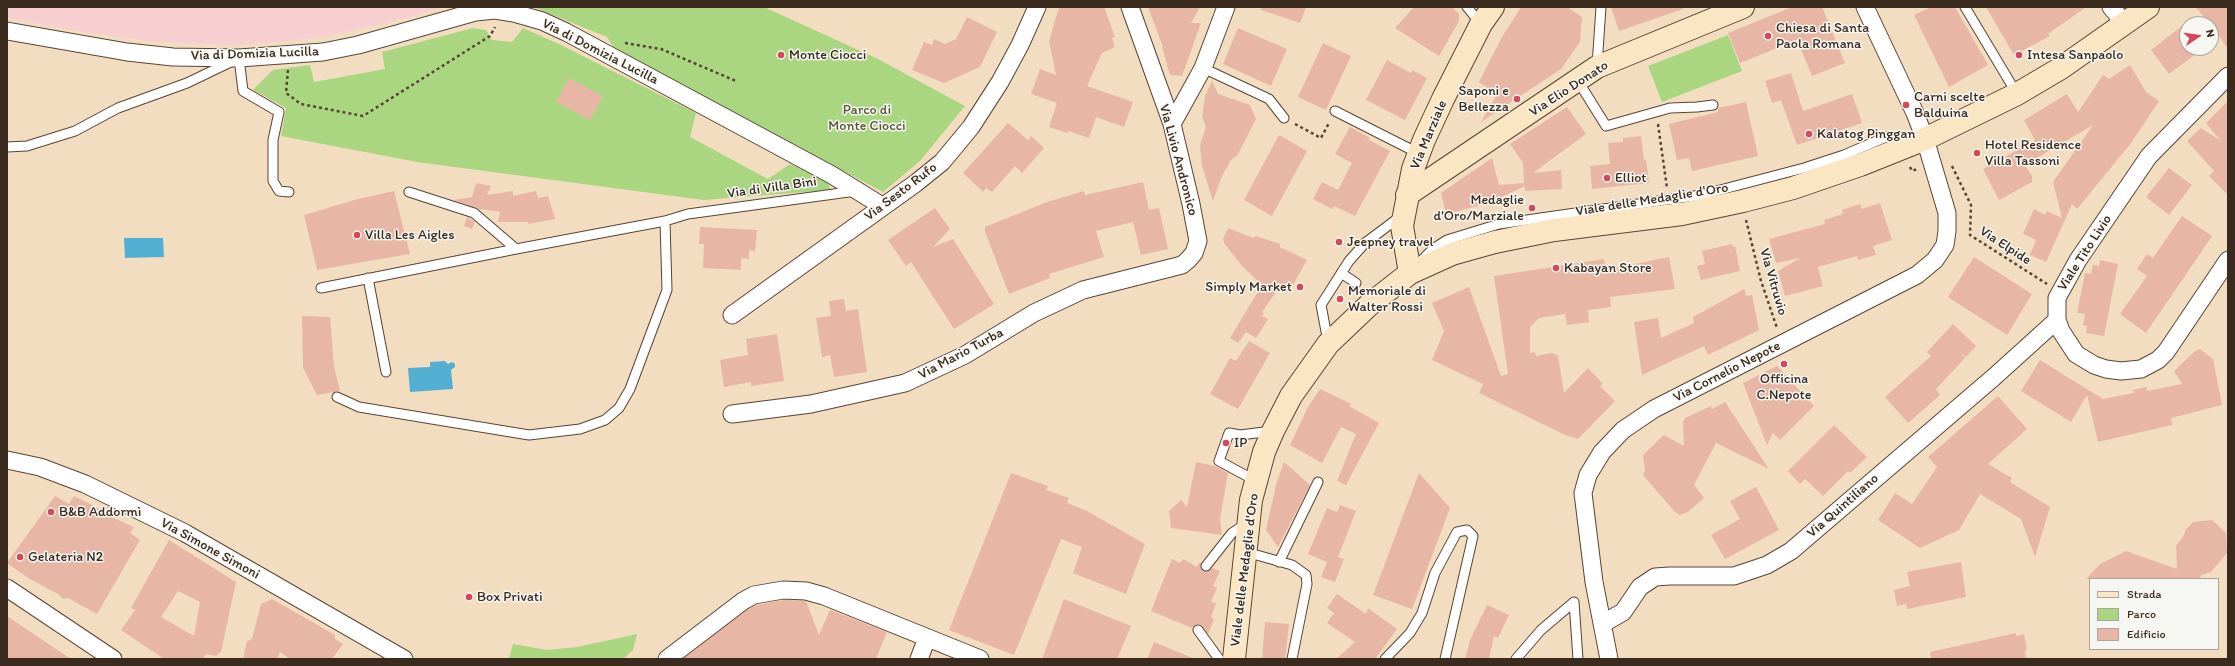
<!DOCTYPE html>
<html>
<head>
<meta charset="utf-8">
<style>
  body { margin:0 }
  #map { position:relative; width:2235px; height:666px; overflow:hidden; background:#f3ddc0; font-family:Itim,sans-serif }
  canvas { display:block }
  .frame { position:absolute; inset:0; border:8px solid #3b2a1e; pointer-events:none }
  .legend { position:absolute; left:2089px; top:578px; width:130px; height:72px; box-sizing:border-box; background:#f6f6f2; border:1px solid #aba49d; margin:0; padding:5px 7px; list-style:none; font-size:12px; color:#3b2a1e }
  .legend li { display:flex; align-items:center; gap:8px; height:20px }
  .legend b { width:20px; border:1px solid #aba49d }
  .north { position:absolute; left:2179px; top:16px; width:40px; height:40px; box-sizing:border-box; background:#f6f6f2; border:1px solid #aba49d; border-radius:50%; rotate:77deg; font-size:11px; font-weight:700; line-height:16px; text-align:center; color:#3b2a1e }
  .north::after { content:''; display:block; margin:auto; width:14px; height:18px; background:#d1495b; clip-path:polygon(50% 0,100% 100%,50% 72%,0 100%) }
</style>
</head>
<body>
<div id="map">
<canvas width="2235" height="666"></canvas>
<div class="frame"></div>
<ul class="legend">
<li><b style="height:5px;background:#fbe6c4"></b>Strada</li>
<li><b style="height:11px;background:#aad682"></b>Parco</li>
<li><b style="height:11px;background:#e8b6a5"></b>Edificio</li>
</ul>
<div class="north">N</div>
</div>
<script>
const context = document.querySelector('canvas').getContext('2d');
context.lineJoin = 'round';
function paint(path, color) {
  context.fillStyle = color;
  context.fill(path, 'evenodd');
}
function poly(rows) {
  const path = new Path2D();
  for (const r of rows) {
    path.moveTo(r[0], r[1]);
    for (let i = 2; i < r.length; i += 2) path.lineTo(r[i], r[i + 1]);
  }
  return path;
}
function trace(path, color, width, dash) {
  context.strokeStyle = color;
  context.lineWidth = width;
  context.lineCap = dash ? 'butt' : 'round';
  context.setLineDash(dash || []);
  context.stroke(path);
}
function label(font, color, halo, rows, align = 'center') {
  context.font = font + ' Itim,sans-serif';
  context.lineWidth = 3;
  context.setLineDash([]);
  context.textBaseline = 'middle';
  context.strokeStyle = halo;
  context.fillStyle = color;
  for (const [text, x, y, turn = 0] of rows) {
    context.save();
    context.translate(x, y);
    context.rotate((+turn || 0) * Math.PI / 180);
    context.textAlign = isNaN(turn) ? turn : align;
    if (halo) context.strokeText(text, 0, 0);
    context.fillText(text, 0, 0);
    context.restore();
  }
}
paint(poly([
  [7,7,443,7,404,19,329,36,280,42,229,45,145,41,77,31,7,18]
]), '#f7cfd1');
paint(poly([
  [533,7,764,7,878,59,965,106,920,161,883,192,614,48,607,37],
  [473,28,486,30,492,40,512,42,523,28,561,45,696,113,690,137,768,179,790,164,829,182,830,190,704,200,417,162,281,136,286,108,253,90,273,70,310,65,314,82,385,69,382,52],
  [1728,35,1742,71,1662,102,1648,66],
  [637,634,633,650,623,659,509,659,513,644,547,650,577,647]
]), '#aad682');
paint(poly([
  [124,238,163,238,164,257,125,258],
  [445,361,448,364,452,362,455,364,455,367,451,370,453,389,410,392,408,368,430,367,430,362]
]), '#53afd1');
paint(poly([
  [1059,7,1104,7,1115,37,1112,38,1115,47,1102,53,1087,86,1133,102,1124,127,1096,117,1089,138,1068,131,1067,133,1049,127,1057,103,1031,94,1040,69,1056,75,1049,41],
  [1148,7,1200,7,1191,23,1201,23,1182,76,1170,75,1162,47,1163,47],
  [1261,7,1306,7,1300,23,1261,10],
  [1414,7,1452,7,1459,14,1459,21,1439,56,1395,28],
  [1521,7,1567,7,1582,17,1580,42,1561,69,1481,122,1497,94,1479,82,1502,37],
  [1611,7,1682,7,1683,9,1619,31],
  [1792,7,1822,7,1845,63,1812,76,1797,40,1740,63,1728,33],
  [1931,7,1955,7,1988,65,1949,87,1914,15],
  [1986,7,2086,7,2048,34,2050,36,2014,55],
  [2196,7,2228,7,2228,49,2211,24,2209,24],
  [967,17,997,32,980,67,944,83,912,70,924,42,932,45,934,39,945,44,956,39],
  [2187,22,2187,48,2204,48,2169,74,2151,50],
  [1238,28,1287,49,1271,86,1223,64],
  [1323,43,1351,56,1326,110,1298,97],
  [1387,60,1411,73,1412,70,1427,78,1405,120,1366,100],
  [2130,65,2146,92,2159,101,2131,143,2077,209,2072,204,2046,262,2030,255,2036,240,2023,234,2034,209,2045,215,2047,211,2062,218,2053,182,2093,125,2025,165,2032,176,2032,182,1999,200,1983,169,2035,140,2024,120,2067,94,2078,112,2103,75,2109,79],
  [1791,73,1803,111,1852,94,1862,123,1797,145,1781,100,1772,103,1765,81],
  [569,78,603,96,590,120,556,102],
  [1212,81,1218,94,1250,105,1256,119,1237,156,1231,160,1222,176,1213,201,1202,166,1200,145,1206,127,1202,117,1205,96],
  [2228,101,2228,195,2209,176,2214,171,2187,141,2201,128,2221,141,2206,123],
  [1746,102,1758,156,1692,171,1689,158,1677,160,1669,124,1718,112,1718,108],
  [1567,107,1586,134,1533,173,1561,170,1562,189,1525,191,1525,186,1489,203,1446,214,1441,193,1492,158,1499,185,1524,183,1523,163,1510,144],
  [1008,123,1028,140,1031,136,1044,148,1022,173,1015,166,992,192,986,188,983,192,963,173],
  [1350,127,1370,138,1369,140,1390,151,1355,216,1334,206,1332,209,1313,199,1322,182,1338,190,1352,163,1335,154],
  [1279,135,1307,151,1272,216,1244,200],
  [1641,136,1644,160,1646,160,1649,183,1592,189,1590,166,1610,164,1608,143,1623,142,1623,138],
  [2169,168,2192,185,2169,215,2146,197],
  [1143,182,1149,210,1159,208,1168,249,1141,255,1133,222,1096,231,1104,257,1049,274,1050,278,1009,294,985,232,985,227,1047,202,1084,191,1085,195],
  [476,183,491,186,487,195,513,191,513,196,536,191,538,198,548,196,555,219,528,224,528,222,498,222,500,212,481,209,480,210,454,200,472,197],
  [394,191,410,254,317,270,304,215,358,199],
  [1880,203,1892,240,1873,246,1876,255,1858,260,1857,256,1818,267,1823,286,1785,296,1778,271,1800,258,1776,263,1769,239,1825,224,1824,220,1843,214,1842,210,1860,204,1862,209],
  [935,208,950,229,933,247,953,239,994,304,954,329,911,262,906,266,888,240],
  [2182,216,2212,236,2146,333,2120,314,2147,276,2137,269,2147,254,2153,258],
  [467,217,475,222,472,229,464,226],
  [700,227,757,230,755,251,749,250,749,259,741,258,741,270,703,268,704,244,699,244],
  [1228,228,1253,238,1256,236,1280,244,1280,247,1307,260,1289,292,1278,289,1262,312,1264,313,1262,316,1268,319,1256,338,1246,332,1238,343,1230,338,1262,285,1242,266,1224,243,1223,239],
  [1732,244,1733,247,1735,246,1740,271,1701,280,1697,266,1705,264,1702,251],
  [1669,257,1675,289,1610,297,1611,307,1588,310,1589,322,1567,325,1565,314,1539,318,1530,327,1530,353,1535,352,1536,356,1552,353,1558,356,1564,393,1588,368,1603,384,1600,386,1615,401,1578,439,1563,434,1479,393,1483,384,1432,360,1444,331,1432,303,1469,287,1501,376,1508,374,1494,276,1604,259,1606,270],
  [1974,257,2032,294,2007,335,1948,297],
  [2100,260,2118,264,2104,336,2086,333,2087,326,2083,325,2085,314,2077,313,2085,273,2091,274,2093,265,2099,266],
  [1744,289,1746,296,1752,295,1759,330,1708,355,1704,346,1642,375,1634,322,1658,318,1661,338,1694,323,1693,317],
  [844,299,846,311,858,309,867,372,834,377,830,355,822,357,816,318,831,316,829,301],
  [302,316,330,317,334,366,340,391,317,395,303,368],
  [1953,324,1976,346,1966,357,1961,354,1965,358,1936,389,1940,395,1908,423,1885,397,1931,356,1927,352],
  [777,334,784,381,751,386,751,382,724,387,720,360,748,355,746,339],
  [1249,341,1270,353,1238,409,1210,394,1230,358,1236,361],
  [2200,349,2213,359,2222,405,2171,418,2172,425,2098,442,2087,395,2071,422,2021,391,2040,360,2103,399,2134,393,2133,390,2147,387,2147,391,2182,384,2174,371,2194,352],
  [1777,366,1814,406,1780,440,1773,433,1767,445,1743,383],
  [1320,389,1351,404,1349,406,1379,423,1346,485,1337,481,1356,434,1341,427,1322,463,1290,445,1308,407],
  [1998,396,2027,429,1988,464,2012,478,2010,482,2050,507,2035,557,2021,519,1980,494,1959,530,1920,548,1878,520,1895,493,1912,504,1937,467,1928,457],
  [1725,402,1769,469,1716,443,1694,485,1704,498,1688,512,1680,515,1674,511,1643,475,1645,471,1643,455,1664,435,1684,446,1683,422,1685,418,1711,406,1712,409],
  [1834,425,1867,457,1850,473,1848,471,1823,496,1805,479,1800,484,1788,471],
  [1196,462,1215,466,1228,473,1220,519,1222,535,1171,528,1169,511,1181,500,1187,507],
  [1284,462,1310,485,1278,547,1266,530,1276,485],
  [1011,473,1048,486,1046,490,1069,498,1067,503,1087,511,1145,544,1126,594,1073,573,1082,547,1061,539,1014,655,949,630],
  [1419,473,1450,508,1412,609,1373,595],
  [1756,487,1779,530,1725,559,1711,535,1740,519,1730,501],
  [55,496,69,504,74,496,102,510,100,512,134,527,130,533,140,540,97,614,68,598,63,599,58,594,28,578,7,563],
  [1340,505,1356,511,1338,557,1344,559,1335,582,1321,577,1327,562,1308,554,1327,508,1337,512],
  [2212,520,2226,533,2227,553,2211,572,2201,575,2200,579,2086,579,2100,564,2126,551,2177,569,2176,545,2182,539,2186,529,2193,522],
  [169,540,236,582,221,652,216,656,206,654,203,659,164,659,121,630,135,610,131,608],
  [178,591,200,602,194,636,161,617],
  [1172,559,1180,563,1183,559,1197,567,1199,563,1201,563,1201,569,1205,572,1212,568,1220,571,1213,586,1217,588,1211,602,1216,603,1211,617,1214,619,1208,634,1200,624,1195,625,1192,628,1151,611],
  [1961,562,1966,597,1907,609,1906,604,1897,606,1894,590,1910,586,1907,572],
  [1337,594,1366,614,1368,608,1397,629,1375,659,1336,659,1355,642,1327,623,1334,613,1327,608],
  [272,599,335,635,335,639,343,644,332,659,290,659,280,652,277,659,243,659,247,641,252,639,261,604],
  [1064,599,1131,626,1117,659,1042,659],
  [784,600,806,601,819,635,830,610,887,632,876,659,683,659,748,609,757,605],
  [1487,605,1509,615,1498,638,1494,636,1489,659,1465,659,1470,640],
  [7,616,71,659,7,659],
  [1265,622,1289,624,1285,659,1262,659],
  [2016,633,2016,636,2024,634,2027,650,2025,650,2026,659,1931,659,1930,652],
  [1154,642,1195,659,1147,659]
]), '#e8b6a5');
const lane = poly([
  [1467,7,1481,24],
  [1965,7,2017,94],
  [1597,66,1601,7],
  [1203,68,1269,99,1284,118],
  [1578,81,1606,126,1670,108,1697,107,1713,105],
  [1335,111,1418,153],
  [7,147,27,146,75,131,118,108,187,83,239,58,243,91,279,112,273,140,273,181,279,191,289,192],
  [409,192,474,213,516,249,665,221,688,214,856,191],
  [1422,260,1433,249,1447,240,1499,224,1701,195,1804,168,1844,155,1886,137,1915,137],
  [1341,273,1356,283],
  [368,278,386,372],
  [321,288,516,249],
  [1328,342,1321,305,1349,261,1365,243,1401,216],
  [337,397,359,407,529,435,580,429,605,420,619,408,630,389,667,290,665,221],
  [1256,481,1219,461,1229,433,1240,435,1272,431],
  [1246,552,1292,565,1306,575,1307,584,1292,659],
  [1279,562,1318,482],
  [1206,566,1232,533,1247,523],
  [1198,630,1219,659],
  [1385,659,1410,633,1422,613,1435,573,1457,532,1467,530,1473,536,1445,659],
  [1516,659,1541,630,1574,602,1578,659]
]);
const street = poly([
  [2111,7,2125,24],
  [7,31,127,52,173,57,239,58,323,52,358,45,475,12,495,10,514,13,542,21,566,32,832,175,882,206],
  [2228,76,2149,156,2078,260,2057,298,2057,320,2061,331,2076,354,2094,365,2106,369,2121,371,2141,369,2158,360,2166,352,2228,260],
  [1172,124,1203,68,1226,7],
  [732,315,916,183,942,162,971,127,1000,82,1020,45,1037,7],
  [732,414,811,404,905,383,965,355,1034,313,1083,290,1182,265,1188,260,1194,253,1198,241,1191,204,1172,124,1130,7],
  [7,460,40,467,85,484,185,533,404,659],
  [7,588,113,659],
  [1602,624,1623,612,1640,587,1655,577,1670,576,1734,576,1767,565,1791,551,1994,377,2057,320],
  [667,659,743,601,754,595,783,590,806,591,824,596,980,659],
  [919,659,927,638],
  [1609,659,1594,582,1583,493,1588,475,1602,452,1623,430,1654,409,1917,275,1935,260,1945,245,1947,231,1947,213,1925,139,1915,113,1865,7]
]);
const secondary = poly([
  [1407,195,1597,67,1743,7],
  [1410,273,1402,226,1413,169,1424,140,1443,99,1481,24,1493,7],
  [1234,659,1251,500,1264,452,1273,431,1291,396,1328,344,1369,305,1410,273,1452,254,1495,242,1554,230,1682,214,1743,201,1793,188,1860,165,1925,139,2017,94,2061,68,2148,7]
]);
trace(lane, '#574536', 11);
trace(street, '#574536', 19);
trace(secondary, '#574536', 24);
trace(poly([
  [625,43,661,49,736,81],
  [288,70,286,93,301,104,363,116,490,36,495,27],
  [1295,124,1321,138,1329,123],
  [1658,124,1667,188],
  [1952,166,1971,205,1970,235,2047,284],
  [1910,167,1912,171,1917,169],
  [1746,220,1761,281,1777,328]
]), '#574536', 2.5, [3, 3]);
trace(lane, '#fff', 9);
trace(street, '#fff', 17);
trace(secondary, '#fbe6c4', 22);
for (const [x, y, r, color] of [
  [1768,36,4,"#d1495b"],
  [781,55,4,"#d1495b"],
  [2019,55,4,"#d1495b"],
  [1517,99,4,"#d1495b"],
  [1906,105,4,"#d1495b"],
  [1809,134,4,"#d1495b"],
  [1977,153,4,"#d1495b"],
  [1607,178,4,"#d1495b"],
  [1532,208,4,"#d1495b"],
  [357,235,4,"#d1495b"],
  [1339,242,4,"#d1495b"],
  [1556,268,4,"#d1495b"],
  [1300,287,4,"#d1495b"],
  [1340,299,4,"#d1495b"],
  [1784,364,4,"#d1495b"],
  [1226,443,4,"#d1495b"],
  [51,512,4,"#d1495b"],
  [20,557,4,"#d1495b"],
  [469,597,4,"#d1495b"]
]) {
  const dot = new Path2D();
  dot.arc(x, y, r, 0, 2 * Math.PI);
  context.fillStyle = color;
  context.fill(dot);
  trace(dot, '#f6f6f2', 1.5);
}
label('14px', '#3b2a1e', '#f6f6f2', [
  ["Chiesa di Santa",1776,28],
  ["Paola Romana",1776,44],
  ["Monte Ciocci",789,55],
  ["Intesa Sanpaolo",2027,55],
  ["Saponi e",1509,91,"right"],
  ["Bellezza",1509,107,"right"],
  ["Carni scelte",1914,97],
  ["Balduina",1914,113],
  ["Kalatog Pinggan",1817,134],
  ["Hotel Residence",1985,145],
  ["Villa Tassoni",1985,161],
  ["Elliot",1615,178],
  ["Medaglie",1524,200,"right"],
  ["d'Oro/Marziale",1524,216,"right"],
  ["Villa Les Aigles",365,235],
  ["Jeepney travel",1347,242],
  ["Kabayan Store",1564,268],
  ["Simply Market",1292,287,"right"],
  ["Memoriale di",1348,291],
  ["Walter Rossi",1348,307],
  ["Officina",1784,379,"center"],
  ["C.Nepote",1784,395,"center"],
  ["IP",1234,443],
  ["B&B Addormì",59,512],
  ["Gelateria N2",28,557],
  ["Box Privati",477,597]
], 'left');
label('14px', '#3b2a1e', '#f6f6f2', [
  ["Via di Domizia Lucilla",600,52,27],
  ["Via di Domizia Lucilla",255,54,-2],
  ["Via Elio Donato",1569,89,-33],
  ["Via Marziale",1429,135,-67],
  ["Via Livio Andronico",1178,160,75],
  ["Via di Villa Bini",772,188,-8],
  ["Via Sesto Rufo",901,192,-37],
  ["Viale delle Medaglie d'Oro",1652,200,-9],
  ["Via Elpide",2005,246,33],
  ["Viale Tito Livio",2085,253,-57],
  ["Via Vitruvio",1773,282,74],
  ["Via Mario Turba",961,354,-28],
  ["Via Cornelio Nepote",1727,372,-27],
  ["Via Quintiliano",1843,506,-41],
  ["Via Simone Simoni",210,549,29],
  ["Viale delle Medaglie d'Oro",1245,570,-83]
]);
label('14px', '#575537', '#f6f6f2', [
  ["Parco di",867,110],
  ["Monte Ciocci",867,126]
]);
</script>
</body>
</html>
